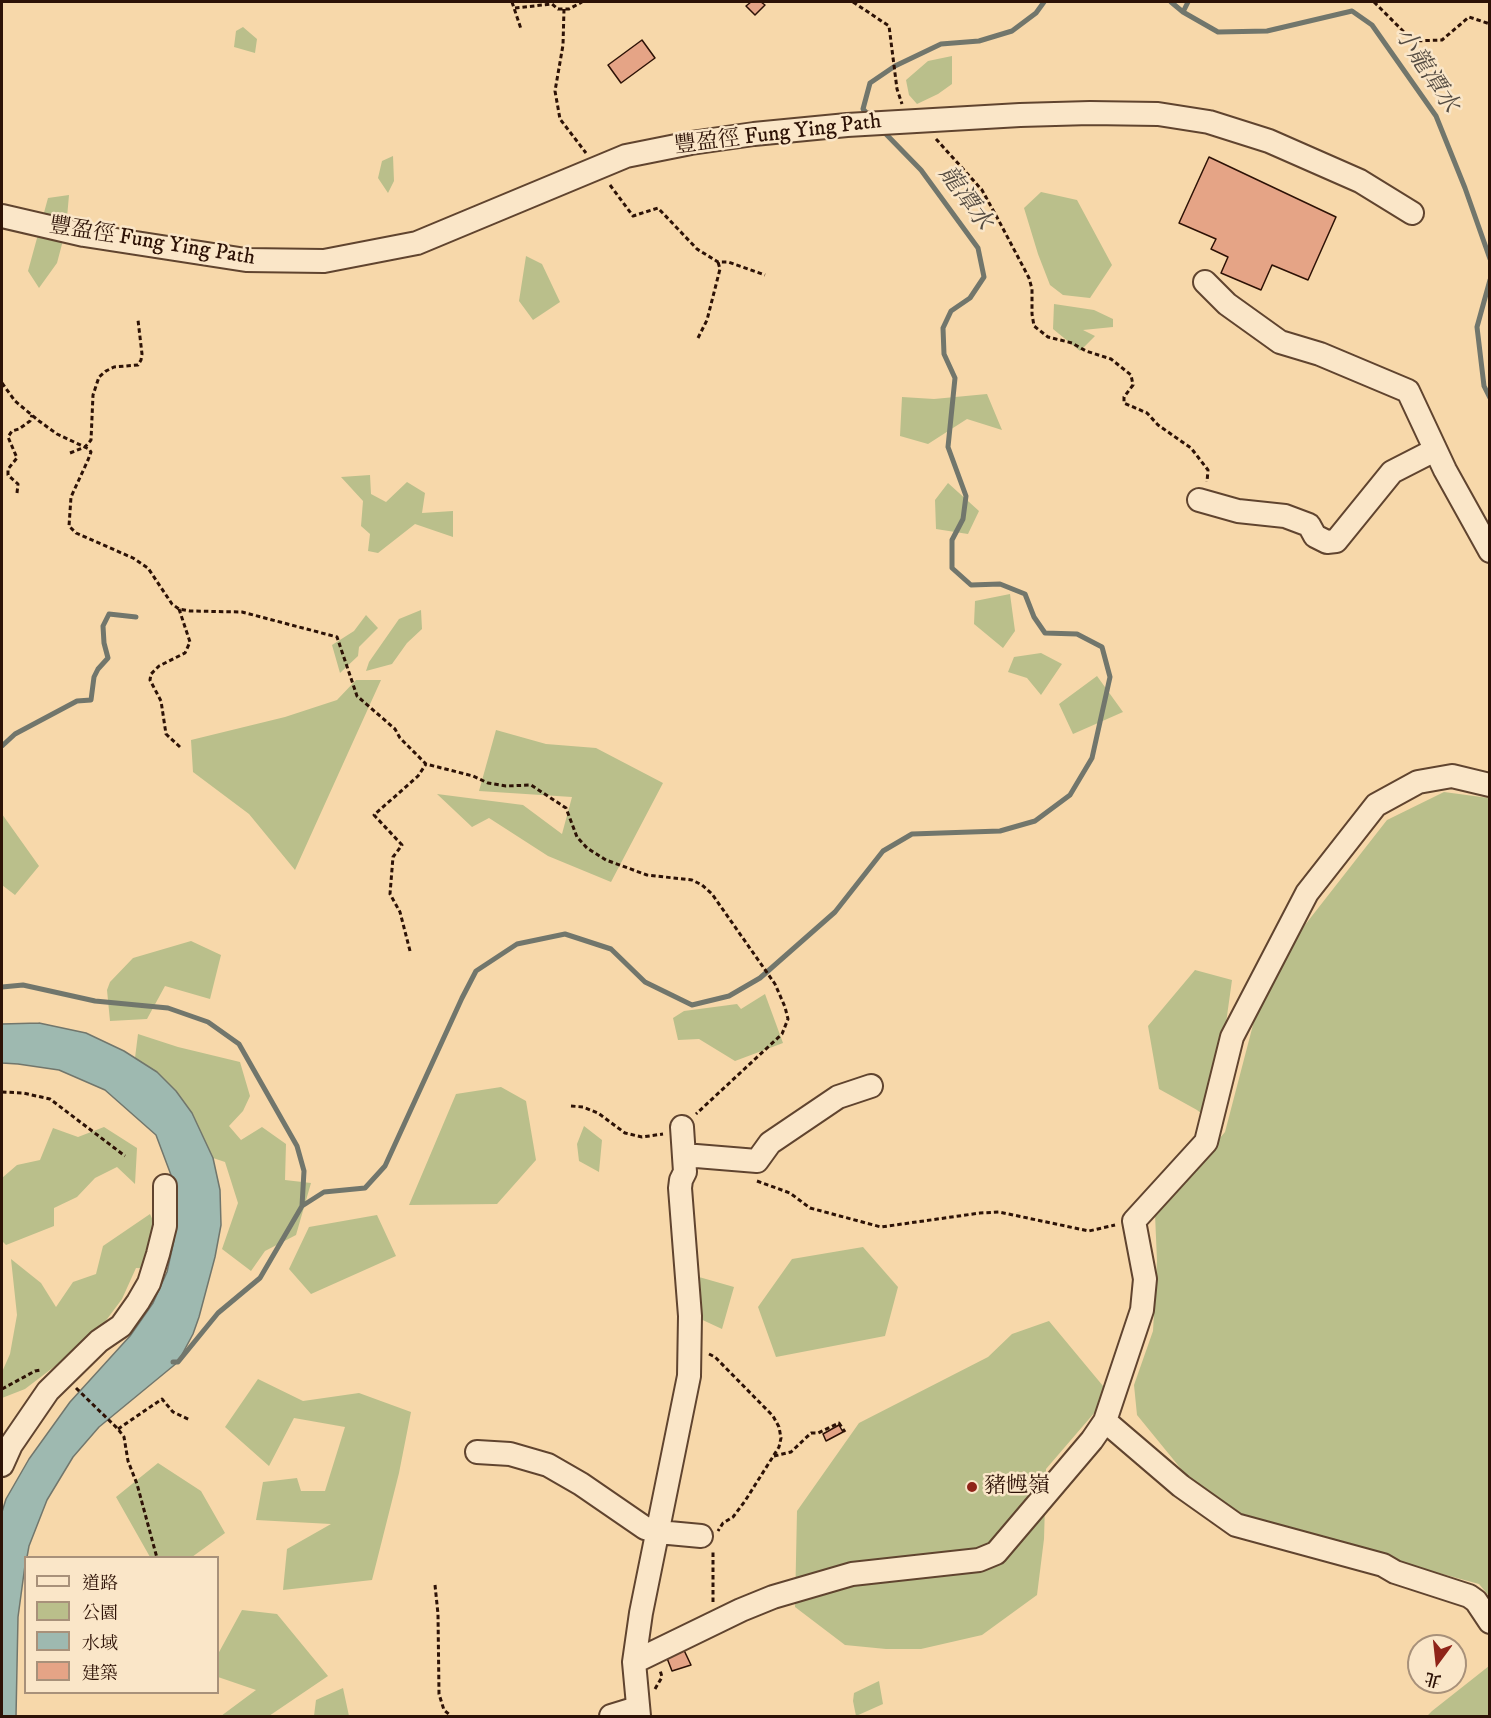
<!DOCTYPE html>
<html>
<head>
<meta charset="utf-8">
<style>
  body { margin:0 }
  #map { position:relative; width:1491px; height:1718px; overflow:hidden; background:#f7d8aa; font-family:"IM FELL DW Pica","Noto Serif TC",serif }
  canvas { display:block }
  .frame { position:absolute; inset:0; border:3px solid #2d1206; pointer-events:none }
  .legend { position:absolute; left:24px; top:1556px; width:195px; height:138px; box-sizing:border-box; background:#fae6c8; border:2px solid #a8917a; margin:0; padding:8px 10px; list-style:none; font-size:18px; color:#2d1206 }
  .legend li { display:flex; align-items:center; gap:12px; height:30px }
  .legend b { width:30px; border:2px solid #a8917a }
  .north { position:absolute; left:1407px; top:1634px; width:60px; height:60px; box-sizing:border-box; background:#fae6c8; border:2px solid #a8917a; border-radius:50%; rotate:195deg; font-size:16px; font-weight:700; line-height:24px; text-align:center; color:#2d1206 }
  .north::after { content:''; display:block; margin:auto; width:21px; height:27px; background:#8f2418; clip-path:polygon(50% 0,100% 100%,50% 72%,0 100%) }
</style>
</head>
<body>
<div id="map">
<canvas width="1491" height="1718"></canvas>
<div class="frame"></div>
<ul class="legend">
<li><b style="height:8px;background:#fae6c8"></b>道路</li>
<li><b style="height:16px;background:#babf8b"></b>公園</li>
<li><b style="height:16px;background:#9eb9b0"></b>水域</li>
<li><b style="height:16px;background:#e5a486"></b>建築</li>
</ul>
<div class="north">北</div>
</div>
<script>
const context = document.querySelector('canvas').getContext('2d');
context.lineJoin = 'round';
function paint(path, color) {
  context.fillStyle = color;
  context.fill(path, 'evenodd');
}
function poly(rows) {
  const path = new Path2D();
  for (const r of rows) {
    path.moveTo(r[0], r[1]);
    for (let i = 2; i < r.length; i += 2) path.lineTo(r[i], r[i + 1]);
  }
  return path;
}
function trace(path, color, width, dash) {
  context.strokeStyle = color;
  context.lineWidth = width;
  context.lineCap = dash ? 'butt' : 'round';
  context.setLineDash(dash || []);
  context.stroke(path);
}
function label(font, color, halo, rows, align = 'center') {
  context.font = font + ' "IM FELL DW Pica","Noto Serif TC",serif';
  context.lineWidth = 5;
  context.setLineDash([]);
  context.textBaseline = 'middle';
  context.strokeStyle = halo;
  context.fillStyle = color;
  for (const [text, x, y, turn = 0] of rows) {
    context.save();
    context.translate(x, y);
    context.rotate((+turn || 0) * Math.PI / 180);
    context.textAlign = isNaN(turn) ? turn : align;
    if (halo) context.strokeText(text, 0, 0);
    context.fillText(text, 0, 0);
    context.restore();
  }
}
paint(poly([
  [243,27,257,39,255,53,234,47,236,31],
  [952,56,952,84,938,94,917,104,909,95,906,80,928,61],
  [393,156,394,181,388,193,378,178,382,161],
  [1041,192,1077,200,1112,265,1090,298,1063,295,1050,285,1038,254,1024,208],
  [69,195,66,229,57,263,39,288,28,271,48,198],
  [526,256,542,264,560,302,533,320,519,301],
  [1054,304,1094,310,1113,319,1113,327,1083,330,1095,336,1080,351,1053,329],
  [987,394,1002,430,967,419,928,444,900,436,902,397,934,399],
  [370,475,371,494,386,502,407,482,425,493,422,513,453,511,453,537,415,524,378,553,368,551,370,534,361,526,363,501,341,477],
  [948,483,979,511,968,534,936,529,935,500],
  [1010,594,1015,631,1003,648,974,624,975,601],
  [421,610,422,629,407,643,392,664,366,671,369,662,399,619],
  [366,615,378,628,359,647,358,656,340,673,332,645,354,631],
  [1041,653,1062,664,1041,695,1027,678,1008,672,1014,657],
  [1097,676,1123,712,1073,734,1059,704],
  [356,680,381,680,295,870,249,814,193,772,191,740,285,717,337,700],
  [496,730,546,744,596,748,663,783,611,882,548,856,489,818,472,827,437,794,523,805,562,834,572,797,479,791],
  [1444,792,1489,798,1489,1596,1479,1584,1244,1520,1186,1475,1137,1415,1134,1385,1153,1331,1157,1261,1155,1214,1225,1132,1254,1021,1301,930,1387,820],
  [2,814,39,866,15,895,2,885],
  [191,941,221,955,210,999,165,986,147,1019,110,1021,107,990,110,982,133,958],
  [1195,970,1232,980,1222,1052,1208,1119,1197,1110,1159,1089,1148,1026],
  [765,994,783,1043,735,1061,699,1039,678,1040,673,1018,684,1011,737,1004,741,1009],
  [138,1034,178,1047,240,1062,250,1096,243,1111,229,1126,241,1140,262,1127,286,1144,285,1180,311,1183,296,1235,265,1251,251,1271,222,1249,238,1203,225,1162,213,1158,192,1113,135,1058],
  [501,1087,526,1101,536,1160,497,1204,409,1205,456,1094],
  [584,1126,602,1140,599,1172,579,1161,577,1144],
  [104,1127,137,1148,135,1184,117,1167,95,1178,77,1197,54,1208,54,1226,6,1245,2,1241,2,1178,17,1165,40,1160,53,1128,78,1137],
  [150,1214,166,1250,160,1269,136,1268,122,1299,87,1346,67,1357,25,1389,2,1398,2,1372,10,1354,17,1315,11,1259,41,1283,56,1307,73,1282,96,1274,103,1246],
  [377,1215,396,1256,311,1294,289,1269,309,1227],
  [863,1247,898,1287,885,1336,776,1357,758,1307,792,1259],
  [699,1277,734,1287,722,1329,694,1316],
  [1049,1321,1108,1392,1095,1412,1046,1469,1044,1539,1037,1595,982,1635,921,1649,886,1649,845,1645,795,1607,797,1511,859,1423,988,1357,1012,1334],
  [258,1379,303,1401,359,1393,411,1412,399,1473,372,1580,283,1590,287,1549,331,1524,256,1520,263,1482,297,1478,301,1491,325,1491,345,1427,294,1418,269,1466,225,1427],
  [158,1463,201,1491,225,1533,192,1557,150,1557,116,1497],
  [242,1610,277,1614,328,1676,269,1716,221,1716,256,1690,218,1677,218,1654],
  [1489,1666,1489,1716,1427,1716,1432,1711],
  [879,1681,883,1704,856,1716,853,1701,854,1693],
  [343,1688,349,1716,314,1716,316,1700]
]), '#babf8b');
const water = poly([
  [39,1023,86,1033,124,1051,157,1072,176,1091,192,1113,213,1158,220,1190,221,1225,215,1257,199,1317,193,1334,178,1362,99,1427,73,1457,47,1500,29,1546,27,1557,26,1558,18,1617,16,1716,2,1716,2,1512,6,1499,29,1459,70,1402,130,1336,153,1303,167,1272,174,1240,171,1175,156,1135,105,1090,59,1070,18,1064,2,1063,2,1024,39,1023]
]);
paint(water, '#9eb9b0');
trace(water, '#71766c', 1.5);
trace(poly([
  [1171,2,1183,12,1218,32,1267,31,1352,11,1372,25,1436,116,1465,188,1490,259],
  [1183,12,1188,2],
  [870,117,863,109,870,83,895,66,941,44,979,41,1012,31,1036,13,1044,2],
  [1490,280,1477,327,1484,386,1490,398],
  [2,746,15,734,77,701,91,700,94,677,98,669,108,658,104,643,103,626,109,614,136,617],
  [2,987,23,985,95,1001,168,1008,208,1022,239,1044,297,1146,304,1171,302,1206],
  [173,1362,178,1362,218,1313,260,1278,302,1206,324,1192,365,1188,385,1166,462,998,476,971,517,944,565,934,611,949,645,982,692,1005,729,996,760,978,835,912,883,851,912,834,1000,831,1035,821,1070,795,1092,758,1110,677,1102,647,1077,634,1045,633,1034,617,1025,594,1000,584,971,585,952,568,952,540,963,519,966,496,948,447,955,378,944,354,943,328,951,311,970,298,984,277,978,248,921,170,882,130]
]), '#71766c', 5);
const building = poly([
  [751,2,761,2,765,5,755,15,746,6,751,2],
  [642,40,655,58,621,83,608,65,642,40],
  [1209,157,1336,217,1308,280,1272,265,1261,290,1221,273,1228,257,1211,249,1216,239,1179,223,1209,157],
  [839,1425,843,1432,826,1441,823,1434,839,1425],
  [682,1646,691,1665,672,1671,665,1653,682,1646]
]);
paint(building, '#e5a486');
trace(building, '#2d1206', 1.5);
const minor = poly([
  [2,216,84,235,246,260,324,261,417,243,626,156,691,143,754,134,847,125,1020,115,1090,113,1158,114,1209,122,1269,141,1360,181,1412,213],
  [1205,282,1227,304,1280,342,1320,354,1408,391,1445,470,1490,551],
  [1199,500,1238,511,1285,516,1309,525,1315,536,1327,542,1336,541,1392,472,1435,450],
  [684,1155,757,1161,770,1143,838,1097,871,1086],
  [1105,1421,1181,1486,1236,1525,1383,1565,1395,1572,1469,1596,1476,1601,1490,1622],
  [477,1452,510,1454,548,1465,581,1484,645,1528,658,1532,701,1536],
  [2,1465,11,1445,48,1391,99,1341,121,1326,138,1302,149,1283,158,1254,165,1226,165,1186],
  [634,1662,741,1610,773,1597,852,1574,979,1560,996,1553,1092,1440,1105,1421,1142,1310,1145,1279,1134,1221,1206,1142,1232,1037,1307,893,1376,805,1418,782,1452,776,1490,785],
  [611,1716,637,1708],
  [639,1716,634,1662,641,1613,689,1376,690,1316,680,1188,681,1180,685,1172,682,1127]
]);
trace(minor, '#60442f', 26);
trace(poly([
  [512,2,521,29],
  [853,2,889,26,897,89,902,104],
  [1374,2,1413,41,1442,40,1469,17,1490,24],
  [515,8,552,4,558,9,569,9,582,2],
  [564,9,563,45,555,91,560,119,586,153],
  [936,139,982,190,999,221,1029,278,1032,289,1032,314,1034,326,1048,337,1072,343,1086,351,1111,359,1131,375,1133,385,1124,397,1124,403,1147,413,1158,425,1191,448,1208,470,1207,482],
  [610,185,633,216,658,208,697,249,718,262,728,262,765,275],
  [698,338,707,320,720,269,718,262],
  [2,383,15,401,39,421,57,434,89,449,91,452,88,460,71,497,69,526,76,533,133,558,148,568,172,604,179,609,190,611,242,612,337,637,357,696,395,729,400,738,426,764,473,776,488,783,506,786,531,785,566,808,577,837,587,848,606,860,647,875,692,880,702,885,712,894,775,984,785,1007,788,1019,782,1034,696,1114],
  [70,453,85,447,91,440,93,395,99,377,106,371,114,367,138,365,141,360,142,354,138,320],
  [17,493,18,484,8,475,8,469,17,458,8,437,12,431,19,429,30,421,32,415],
  [179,609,190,642,185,653,159,666,151,674,150,680,161,701,166,734,180,747],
  [410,951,400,912,390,894,393,857,402,845,374,815,418,776,426,764],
  [2,1092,23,1093,50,1099,125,1156],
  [571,1106,583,1107,598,1113,625,1133,642,1137,663,1134],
  [757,1181,790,1193,810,1208,881,1227,980,1213,999,1212,1089,1231,1115,1225],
  [709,1354,715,1357,773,1416,779,1427,781,1438,779,1447,745,1501,733,1517,723,1523,718,1531],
  [76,1388,118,1429,124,1437,128,1461,137,1484,157,1558],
  [2,1389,35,1371,41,1370],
  [118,1429,162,1399,173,1412,190,1420],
  [774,1456,791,1452,811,1433,818,1433,839,1423,845,1432],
  [435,1585,438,1614,439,1694,444,1710,451,1716],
  [713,1602,713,1551],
  [655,1689,662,1677,660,1670]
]), '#2d1206', 3, [4.5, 3]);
trace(minor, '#fae6c8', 22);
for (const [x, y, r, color] of [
  [972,1487,6,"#8f2418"]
]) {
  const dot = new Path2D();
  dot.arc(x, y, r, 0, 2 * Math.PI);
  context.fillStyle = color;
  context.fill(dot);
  trace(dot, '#fae6c8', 2);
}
label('22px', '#2d1206', '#fae6c8', [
  ["豐盈徑 Fung Ying Path",778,135,-7],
  ["豐盈徑 Fung Ying Path",152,243,9]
]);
label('22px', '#2d1206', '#fae6c8', [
  ["豬乸嶺",984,1487]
], 'left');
label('italic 24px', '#554c42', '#fae6c8', [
  ["小龍潭水",1425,71,57],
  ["龍潭水",964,199,54]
]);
</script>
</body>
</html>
